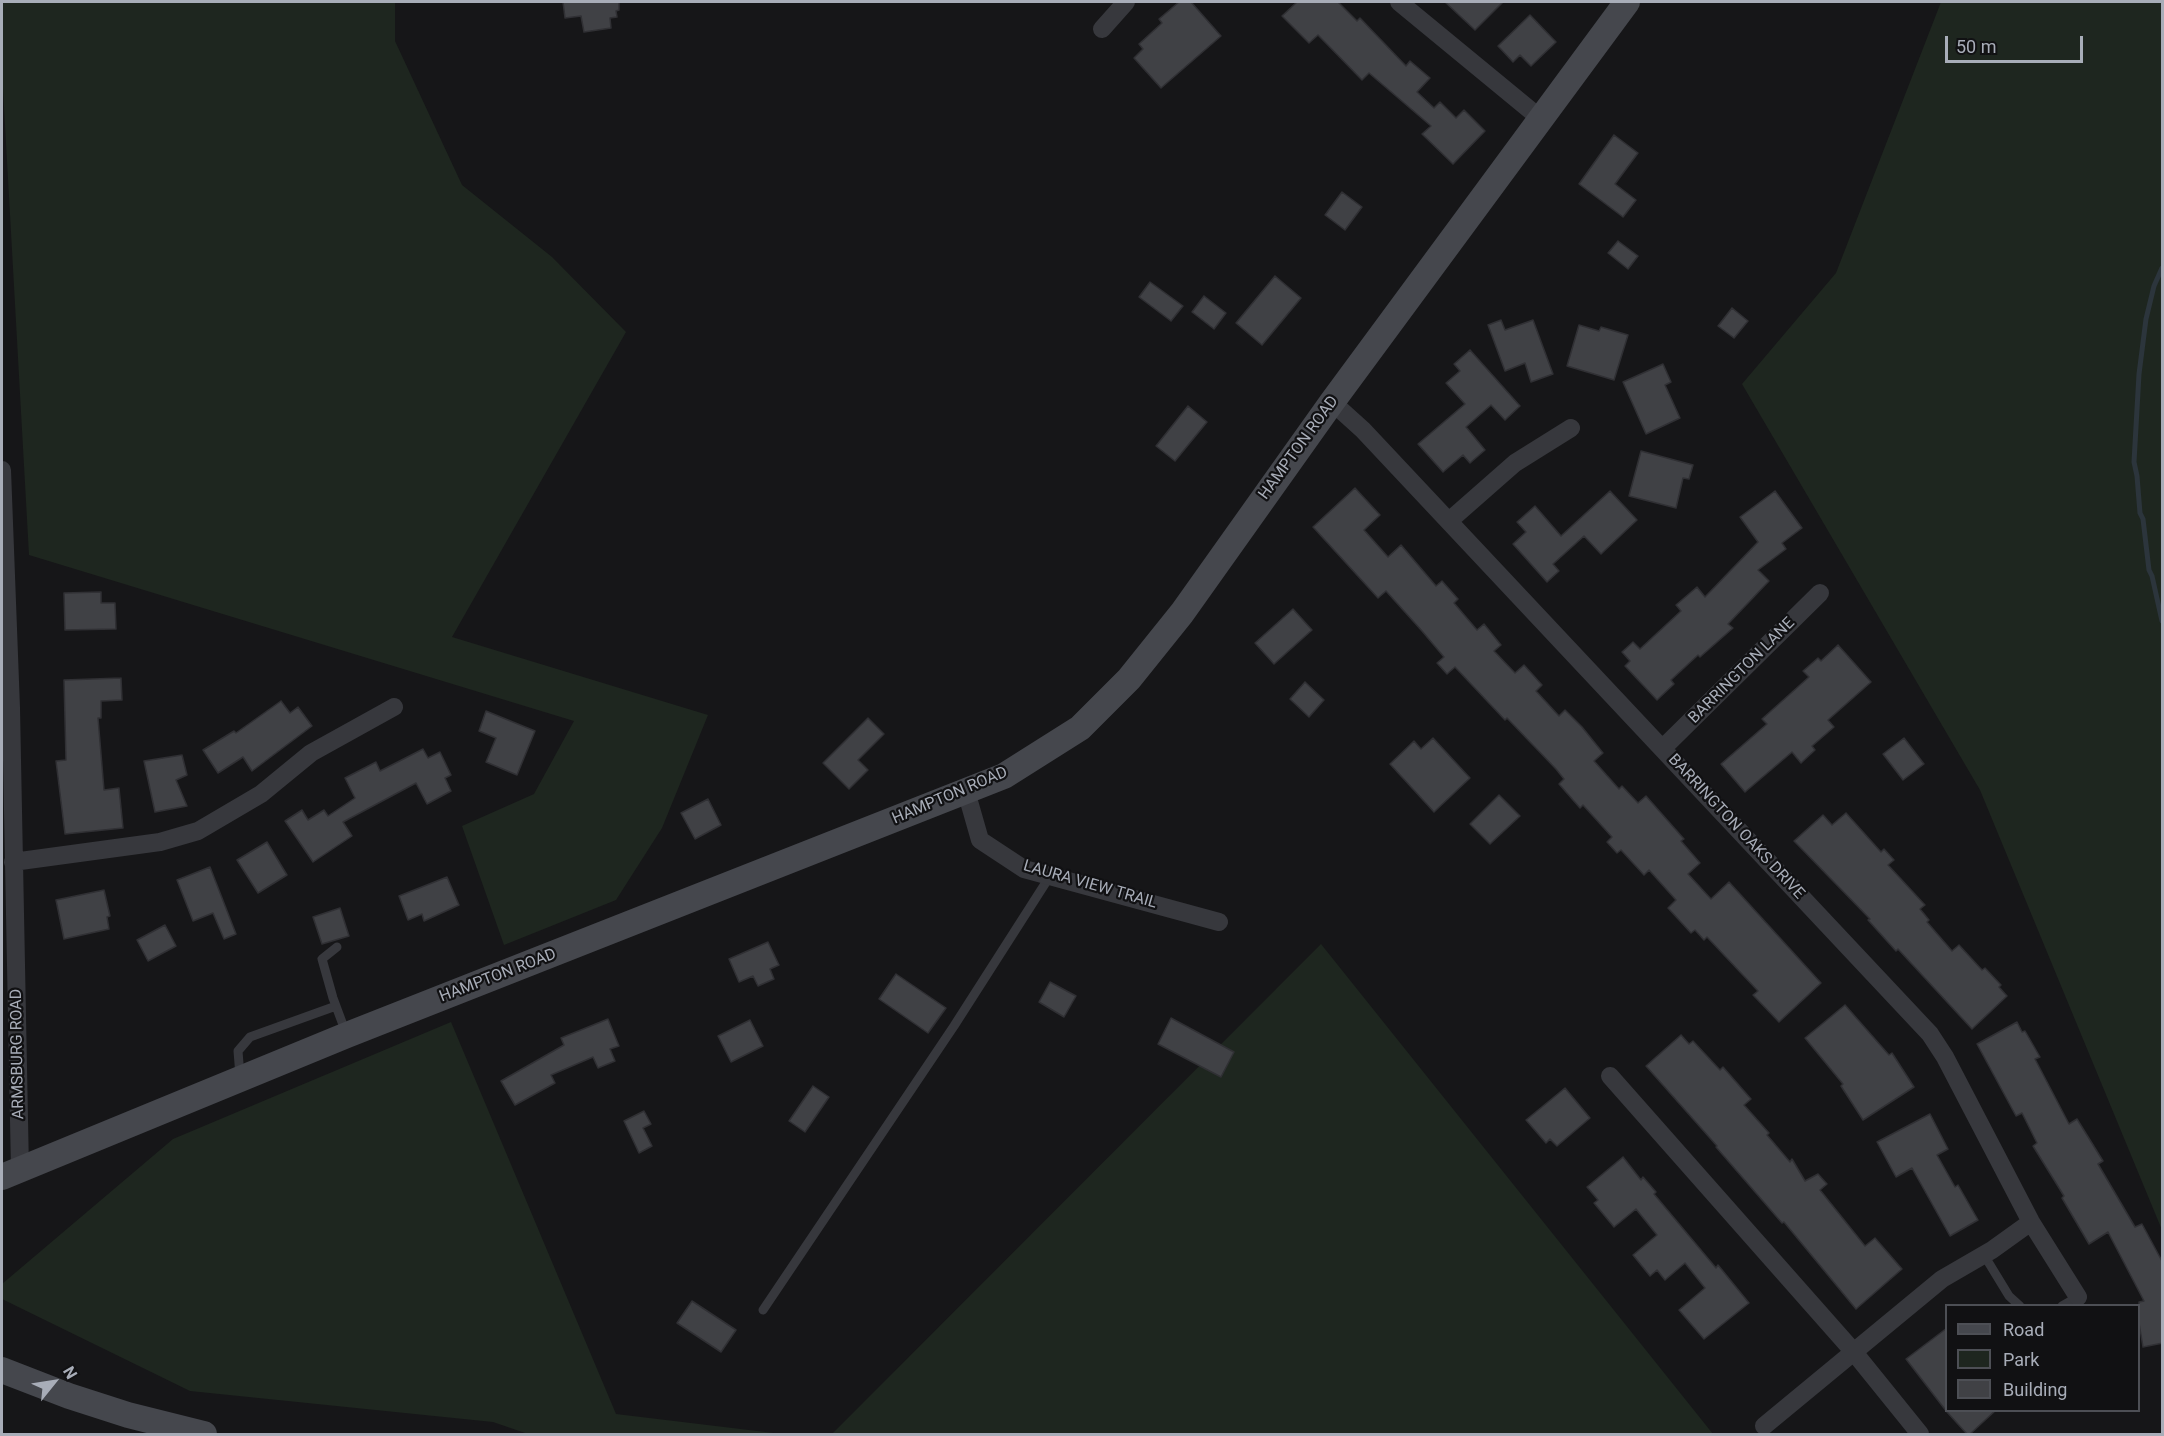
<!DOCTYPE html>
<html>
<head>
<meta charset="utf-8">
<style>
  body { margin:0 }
  #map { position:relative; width:2164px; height:1436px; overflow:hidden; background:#161618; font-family:Roboto,sans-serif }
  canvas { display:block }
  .frame { position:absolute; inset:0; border:3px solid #a8adb8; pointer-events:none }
  .legend { position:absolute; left:1945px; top:1304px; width:195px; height:108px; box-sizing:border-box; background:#111113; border:2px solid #4d4f55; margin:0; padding:8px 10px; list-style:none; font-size:18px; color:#a8adb8 }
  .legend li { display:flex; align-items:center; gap:12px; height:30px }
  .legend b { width:30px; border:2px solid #4d4f55 }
  .north { position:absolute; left:24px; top:1352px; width:60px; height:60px; -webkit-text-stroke:4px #111113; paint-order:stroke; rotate:60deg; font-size:16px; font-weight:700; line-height:24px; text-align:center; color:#a8adb8 }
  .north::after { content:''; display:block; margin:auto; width:21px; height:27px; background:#a8adb8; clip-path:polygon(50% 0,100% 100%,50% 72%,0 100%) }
  .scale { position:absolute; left:1945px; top:36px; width:138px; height:27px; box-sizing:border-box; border:3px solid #a8adb8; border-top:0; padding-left:8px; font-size:18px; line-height:21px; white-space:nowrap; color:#a8adb8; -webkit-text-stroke:4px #111113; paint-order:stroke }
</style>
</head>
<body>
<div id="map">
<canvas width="2164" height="1436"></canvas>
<div class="frame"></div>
<ul class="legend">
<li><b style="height:8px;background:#45474d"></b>Road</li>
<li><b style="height:16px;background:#1e261f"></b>Park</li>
<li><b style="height:16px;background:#404145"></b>Building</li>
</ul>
<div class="north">N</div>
<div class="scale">50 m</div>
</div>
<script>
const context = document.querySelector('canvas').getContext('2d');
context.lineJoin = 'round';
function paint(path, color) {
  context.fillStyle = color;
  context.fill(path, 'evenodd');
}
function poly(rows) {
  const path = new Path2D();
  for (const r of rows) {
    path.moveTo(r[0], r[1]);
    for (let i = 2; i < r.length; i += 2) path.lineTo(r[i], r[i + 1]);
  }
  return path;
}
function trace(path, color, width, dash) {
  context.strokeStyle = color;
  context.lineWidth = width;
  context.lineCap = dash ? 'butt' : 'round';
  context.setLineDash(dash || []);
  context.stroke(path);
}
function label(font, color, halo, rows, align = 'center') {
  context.font = font + ' Roboto,sans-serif';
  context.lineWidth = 4.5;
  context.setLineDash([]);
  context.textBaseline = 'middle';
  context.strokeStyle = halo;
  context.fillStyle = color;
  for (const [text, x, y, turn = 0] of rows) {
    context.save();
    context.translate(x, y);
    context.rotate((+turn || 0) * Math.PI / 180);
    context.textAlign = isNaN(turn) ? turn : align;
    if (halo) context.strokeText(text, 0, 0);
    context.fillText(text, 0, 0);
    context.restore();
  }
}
paint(poly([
  [2,2,395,2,395,41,462,185,552,257,626,332,452,637,708,715,662,828,616,900,504,945,462,826,534,794,574,721,29,555,2,71],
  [1941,2,2162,2,2162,1230,1980,790,1742,384,1836,273],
  [1321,944,1713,1434,832,1434],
  [451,1022,616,1414,782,1434,528,1434,493,1422,190,1391,2,1299,2,1284,173,1139]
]), '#1e261f');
trace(poly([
  [2162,268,2154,286,2146,319,2139,374,2134,462,2137,476,2140,513,2143,519,2149,570,2152,576,2162,621]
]), '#2c353c', 5);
const building = poly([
  [563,2,619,2,619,10,616,11,617,17,610,18,611,28,584,32,581,16,565,18,563,2],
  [1179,2,1191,2,1221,36,1161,88,1134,58,1143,49,1139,44,1162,23,1159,19,1179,2],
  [1297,2,1338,2,1357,21,1360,18,1406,66,1410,61,1430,78,1417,92,1434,108,1440,102,1456,118,1464,110,1485,131,1453,164,1422,134,1431,126,1369,73,1362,80,1318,35,1309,43,1282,16,1297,2],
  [1445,2,1503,2,1475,30,1445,2],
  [1530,15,1556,42,1531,66,1520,55,1513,62,1498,46,1530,15],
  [1614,135,1638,153,1615,184,1636,200,1623,217,1579,184,1614,135],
  [1342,192,1362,207,1345,230,1325,215,1342,192],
  [1618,241,1638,256,1628,269,1608,253,1618,241],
  [1275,276,1301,298,1262,345,1236,323,1275,276],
  [1150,282,1183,306,1171,321,1139,297,1150,282],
  [1204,296,1226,313,1214,329,1192,312,1204,296],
  [1732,308,1748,321,1734,338,1718,326,1732,308],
  [1501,320,1505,330,1533,320,1553,374,1531,382,1525,363,1505,371,1488,325,1501,320],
  [1579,325,1599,331,1601,327,1628,335,1614,380,1567,366,1579,325],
  [1470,350,1520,406,1505,420,1491,405,1466,427,1485,450,1470,463,1463,455,1443,472,1418,444,1465,404,1446,383,1460,371,1454,364,1470,350],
  [1663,364,1671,382,1665,385,1680,418,1646,434,1623,382,1663,364],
  [1188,406,1207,422,1175,461,1156,446,1188,406],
  [1641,451,1693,465,1689,479,1683,478,1676,508,1629,496,1641,451],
  [1355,488,1380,515,1364,530,1388,557,1401,545,1436,586,1442,581,1458,599,1454,603,1477,630,1484,624,1501,645,1494,651,1515,673,1524,665,1542,685,1536,691,1559,716,1565,710,1582,727,1603,753,1594,761,1619,789,1622,786,1638,803,1646,796,1684,839,1681,841,1700,863,1688,874,1711,899,1729,882,1821,983,1779,1022,1753,995,1758,991,1707,937,1704,940,1695,930,1691,933,1668,908,1676,900,1649,870,1644,875,1621,850,1617,853,1607,842,1612,837,1583,805,1580,808,1559,784,1564,779,1556,769,1507,718,1505,720,1455,667,1447,674,1437,663,1444,657,1422,631,1386,591,1378,598,1313,527,1355,488],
  [1610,491,1637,520,1601,554,1584,536,1553,564,1559,571,1547,582,1513,544,1526,532,1517,522,1535,506,1561,536,1610,491],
  [1775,491,1802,528,1782,543,1786,549,1758,570,1769,581,1728,624,1733,628,1700,657,1698,655,1671,680,1674,684,1657,700,1625,666,1630,661,1622,652,1633,642,1640,649,1681,611,1676,605,1697,587,1705,597,1758,542,1740,517,1775,491],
  [101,592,101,603,115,603,116,629,65,630,64,593,101,592],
  [1293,609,1312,630,1274,664,1255,643,1293,609],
  [1838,645,1871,682,1828,720,1834,727,1812,746,1815,750,1801,763,1792,752,1745,792,1721,764,1767,724,1762,719,1809,677,1803,671,1818,658,1821,661,1838,645],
  [121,678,122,700,101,701,101,718,98,718,104,790,119,788,123,828,65,834,56,761,66,760,64,680,121,678],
  [1305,682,1324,700,1309,717,1290,699,1305,682],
  [281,701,290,713,298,707,312,726,252,771,243,757,218,773,203,750,234,731,236,733,281,701],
  [486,711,535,731,517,775,486,762,496,738,479,731,486,711],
  [868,718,884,734,858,760,868,770,849,789,823,763,868,718],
  [1433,738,1470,778,1434,812,1390,764,1414,741,1421,749,1433,738],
  [1904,738,1924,764,1903,780,1883,754,1904,738],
  [423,749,428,758,440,752,451,775,445,778,451,791,427,804,416,783,343,822,352,836,313,862,285,821,302,810,308,820,324,810,328,816,355,798,345,778,376,762,380,771,423,749],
  [182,755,187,775,176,780,187,806,155,812,144,761,182,755],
  [1499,795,1520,816,1490,844,1470,824,1499,795],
  [708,799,721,825,695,839,681,813,708,799],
  [1846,813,1881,852,1884,849,1894,860,1888,865,1925,905,1920,909,1929,920,1927,922,1952,951,1959,945,1982,970,1985,968,2001,985,1999,987,2007,996,1972,1029,1898,949,1896,951,1868,920,1870,919,1794,841,1823,815,1832,825,1846,813],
  [267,842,287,875,258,893,237,860,267,842],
  [210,867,236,934,224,939,213,913,193,921,177,880,210,867],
  [447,877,459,905,424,921,422,914,408,920,399,896,447,877],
  [104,890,110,916,107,917,109,929,64,939,56,900,104,890],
  [340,908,349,936,322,944,313,917,340,908],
  [165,925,176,946,148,961,137,940,165,925],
  [768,942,779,965,770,969,774,979,758,986,753,976,739,982,729,959,768,942],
  [896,974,946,1008,928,1033,879,999,896,974],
  [1050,982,1076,996,1064,1017,1039,1002,1050,982],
  [1845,1005,1889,1055,1892,1053,1914,1087,1863,1120,1841,1086,1843,1084,1805,1038,1845,1005],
  [1171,1018,1234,1052,1221,1077,1158,1044,1171,1018],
  [608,1019,619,1046,610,1049,615,1061,598,1068,593,1057,551,1075,555,1083,515,1105,501,1081,564,1045,561,1038,608,1019],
  [750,1020,763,1046,731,1062,718,1036,750,1020],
  [2017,1022,2022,1032,2025,1031,2040,1057,2035,1059,2069,1124,2077,1119,2103,1161,2098,1164,2135,1227,2142,1224,2163,1263,2163,1343,2143,1347,2139,1323,2139,1302,2144,1301,2108,1232,2089,1244,2062,1198,2064,1196,2033,1146,2037,1143,2022,1113,2016,1116,1977,1044,2017,1022],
  [1681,1035,1689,1044,1693,1041,1720,1070,1723,1067,1751,1099,1744,1105,1769,1133,1767,1135,1790,1162,1792,1159,1805,1181,1818,1174,1827,1184,1820,1190,1865,1246,1875,1238,1902,1269,1856,1309,1784,1222,1782,1223,1716,1147,1717,1146,1646,1066,1681,1035],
  [813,1086,829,1097,805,1132,789,1121,813,1086],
  [1565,1088,1590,1118,1557,1146,1550,1139,1546,1143,1526,1120,1565,1088],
  [644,1111,651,1124,643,1128,652,1146,639,1153,624,1121,644,1111],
  [1930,1114,1948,1149,1937,1155,1955,1187,1958,1185,1978,1220,1950,1236,1912,1168,1896,1177,1877,1142,1930,1114],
  [1623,1157,1641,1180,1643,1177,1656,1192,1654,1194,1716,1268,1718,1265,1749,1303,1704,1339,1679,1310,1705,1288,1685,1263,1665,1280,1657,1270,1650,1276,1633,1255,1657,1235,1636,1209,1614,1227,1594,1203,1598,1200,1587,1187,1623,1157],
  [692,1301,736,1330,721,1352,677,1323,692,1301],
  [1947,1328,1947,1410,1996,1410,1970,1434,1967,1434,1947,1412,1906,1359,1947,1328]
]);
paint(building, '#404145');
trace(building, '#303034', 1.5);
trace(poly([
  [337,947,322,959,333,998,346,1033],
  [240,1076,238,1051,250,1037,336,1006],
  [1984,1255,2009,1296,2020,1306],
  [2062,1306,2078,1297],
  [763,1310,954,1026,1050,876]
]), '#37383d', 9);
trace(poly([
  [1399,2,1541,119],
  [1102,29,1126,2],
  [1332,402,1363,430,1930,1034,1945,1057,2031,1222,2078,1297],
  [2,470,11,708,20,1170],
  [1449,521,1515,463,1571,428],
  [1663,748,1820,593],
  [966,791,980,840,1024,869,1219,922],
  [13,862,160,842,198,831,261,794,311,753,394,707],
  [1610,1076,1853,1351,1920,1434],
  [1764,1426,1942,1279,1992,1250,2031,1222]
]), '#37383d', 18);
trace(poly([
  [2,1177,347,1035,1004,776,1080,728,1129,679,1182,613,1332,402,1627,2],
  [2,1370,69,1396,128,1415,204,1434]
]), '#45474d', 26);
label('16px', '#a8adb8', '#111113', [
  ["HAMPTON ROAD",1299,448,-54],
  ["BARRINGTON LANE",1742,671,-45],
  ["HAMPTON ROAD",950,796,-23],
  ["BARRINGTON OAKS DRIVE",1736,827,47],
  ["LAURA VIEW TRAIL",1090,885,16],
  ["HAMPTON ROAD",498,976,-21],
  ["ARMSBURG ROAD",18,1054,-91]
]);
</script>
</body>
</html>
